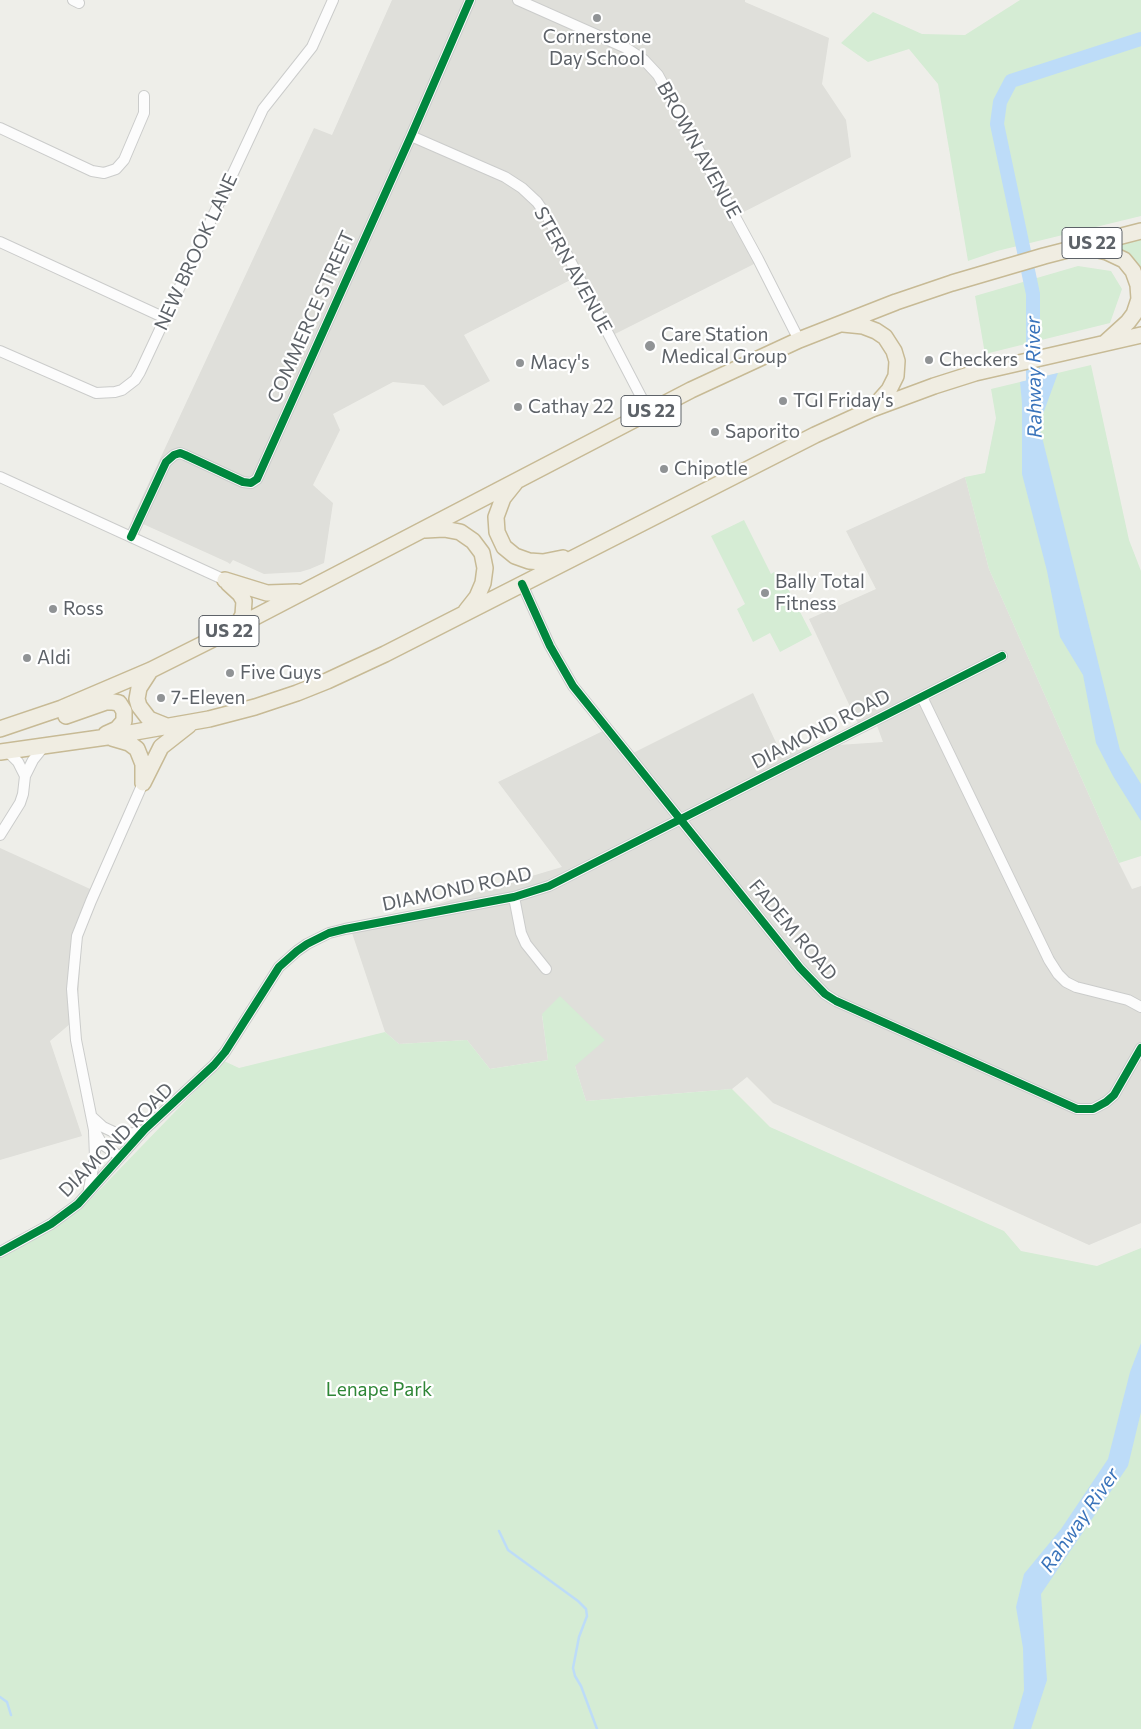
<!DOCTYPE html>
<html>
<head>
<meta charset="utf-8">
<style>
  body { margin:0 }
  canvas { display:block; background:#eeeee9 }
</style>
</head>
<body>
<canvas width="1141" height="1729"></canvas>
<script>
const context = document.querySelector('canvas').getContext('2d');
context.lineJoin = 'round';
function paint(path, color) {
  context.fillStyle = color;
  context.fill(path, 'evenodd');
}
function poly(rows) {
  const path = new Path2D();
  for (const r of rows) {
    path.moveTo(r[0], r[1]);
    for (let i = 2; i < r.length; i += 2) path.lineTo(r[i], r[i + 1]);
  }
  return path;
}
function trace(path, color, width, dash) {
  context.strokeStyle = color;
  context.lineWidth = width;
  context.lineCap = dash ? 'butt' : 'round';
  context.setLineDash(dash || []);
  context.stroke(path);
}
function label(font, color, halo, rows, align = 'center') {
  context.font = font + ' Commissioner,sans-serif';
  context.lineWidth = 4.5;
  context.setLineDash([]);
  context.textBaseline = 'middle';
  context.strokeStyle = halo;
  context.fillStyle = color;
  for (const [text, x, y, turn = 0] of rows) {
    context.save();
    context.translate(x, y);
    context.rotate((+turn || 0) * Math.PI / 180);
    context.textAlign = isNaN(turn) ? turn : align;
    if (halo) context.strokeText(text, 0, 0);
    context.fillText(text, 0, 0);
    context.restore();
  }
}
paint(poly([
  [392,0,745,0,745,2,829,38,822,84,846,120,851,157,734,217,758,262,609,337,578,276,464,335,490,381,443,406,424,385,393,382,333,414,340,430,313,485,333,503,324,563,310,569,300,572,264,574,233,560,230,564,227,562,132,519,314,128,332,135],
  [965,477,989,569,1119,863,1132,889,1141,886,1141,1223,1089,1245,773,1103,747,1077,732,1089,586,1101,575,1066,542,1015,548,1060,490,1069,467,1040,399,1044,385,1032,351,930,562,867,498,782,607,729,627,756,753,693,779,749,883,742,876,723,861,730,809,619,876,589,846,531],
  [0,848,99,893,82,932,77,1018,50,1041,82,1136,0,1160]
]), '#dfdfda');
paint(poly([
  [1020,0,1141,0,1141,216,997,251,968,261,938,84,909,49,868,62,841,43,873,12,922,34,965,35],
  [1141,239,1141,278,1112,246],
  [1078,266,1111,271,1122,289,1110,323,985,354,975,296],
  [1091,365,1129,540,1141,571,1141,856,1119,863,989,569,965,477,985,473,996,418,991,389],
  [744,520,771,574,774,572,779,581,783,579,812,635,780,652,770,633,753,642,737,609,745,604,711,536],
  [560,996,605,1040,575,1066,586,1101,732,1089,770,1127,1004,1231,1021,1251,1097,1266,1141,1248,1141,1729,0,1729,0,1257,82,1208,224,1061,239,1068,385,1032,399,1044,467,1040,490,1069,548,1060,542,1014]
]), '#d5ecd4');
paint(poly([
  [1058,373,1039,425,1120,750,1141,784,1141,821,1113,776,1096,743,1083,675,1060,637,1047,571,1022,474,1022,403,1020,382],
  [1141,1343,1141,1412,1128,1466,1041,1594,1047,1680,1031,1729,1013,1729,1024,1690,1023,1648,1016,1607,1024,1574,1061,1529,1108,1459,1130,1372]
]), '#bddcf8');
trace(poly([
  [499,1531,508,1550,578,1601,586,1609,587,1616,579,1637,573,1668,575,1676,581,1686,597,1729],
  [0,1697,7,1702,11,1715]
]), '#bddcf8', 2.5);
trace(poly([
  [1033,397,1033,294,997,124,1000,102,1011,81,1141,39]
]), '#bddcf8', 14);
const minor = poly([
  [73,0,79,3],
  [518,0,626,48,644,60,658,75,758,259,799,340],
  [0,128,92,171,104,173,116,169,124,160,144,113,144,96],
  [411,136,505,177,522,188,537,202,548,218,649,412],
  [0,242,165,318],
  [0,351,96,393,115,392,122,390,135,380,140,372,263,109,312,47,333,0],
  [0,477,225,580],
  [131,537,166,462,174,455,180,453,185,455,243,482,251,483,257,479,411,136,470,0],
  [522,584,550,646,573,686,800,968,825,994,836,1001,1077,1109,1093,1109,1106,1102,1114,1095,1141,1048],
  [922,697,1049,960,1058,974,1066,982,1076,987,1128,1000,1141,1007],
  [7,751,18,762,25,776],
  [0,835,20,803,23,794,25,776,33,760,45,745],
  [514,897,521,933,526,944,546,969],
  [92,1117,103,1127,118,1134,134,1133,144,1130],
  [119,1156,102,1144,94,1130,76,1040,72,989,77,936,91,901,143,783],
  [89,1189,95,1157,94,1131],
  [0,1252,51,1224,78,1204,145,1129,214,1065,225,1052,279,967,297,951,307,944,329,933,345,929,514,897,549,886,1002,656]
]);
const highway = poly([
  [1085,247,1107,252,1124,260,1133,271,1138,285,1139,299,1134,314,1128,322,1106,342],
  [843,324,863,326,876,331,885,337,894,351,897,361,896,376,889,390,873,408],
  [515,483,503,498,496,517,497,532,504,547,515,556,529,561,543,562,563,558],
  [425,530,444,529,460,532,473,541,482,553,485,568,483,583,477,597,466,611],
  [225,580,267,593,297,592],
  [228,583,240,594,244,601,243,615,236,627],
  [150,671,139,688,137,699,139,706,149,719,169,727],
  [66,716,106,702,113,702,119,703,124,711,124,721,117,729,106,734],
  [0,729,62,708,151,670,211,640,691,390,799,340,896,302,952,283,1044,256,1141,231],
  [112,738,129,743,137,749,143,764,143,782],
  [0,752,107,737,209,719,255,707,297,693,327,681,385,654,815,435,872,409,934,386,975,373,1141,335],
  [143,783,161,747,189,725]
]);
trace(minor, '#cbcccb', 12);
trace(highway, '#c7ba95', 18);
trace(minor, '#fcfcfc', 10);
trace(highway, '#f0ede2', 15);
trace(poly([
  [131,537,166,462,174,455,180,453,185,455,243,482,251,483,257,479,411,136,470,0],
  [522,584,550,646,573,686,800,968,825,994,836,1001,1077,1109,1093,1109,1106,1102,1114,1095,1141,1048],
  [0,1252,51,1224,78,1204,145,1129,214,1065,225,1052,279,967,297,951,307,944,329,933,345,929,514,897,549,886,1002,656]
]), '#00873e', 8);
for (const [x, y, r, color] of [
  [597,18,5,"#909395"],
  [650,346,6,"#909395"],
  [929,360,5,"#909395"],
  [520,363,5,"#909395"],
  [783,401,5,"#909395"],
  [518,407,5,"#909395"],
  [715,432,5,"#909395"],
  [664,469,5,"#909395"],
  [765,593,5,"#909395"],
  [53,609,5,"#909395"],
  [27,658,5,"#909395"],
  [230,673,5,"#909395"],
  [161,698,5,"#909395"]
]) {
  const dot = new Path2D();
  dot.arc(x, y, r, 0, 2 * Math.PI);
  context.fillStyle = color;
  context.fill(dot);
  trace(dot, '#fff', 2);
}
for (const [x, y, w] of [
  [1092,243,60],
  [651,411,60],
  [229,631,60]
]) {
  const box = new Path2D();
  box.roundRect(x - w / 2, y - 15.5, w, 31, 4);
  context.fillStyle = '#fff';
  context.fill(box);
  trace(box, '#5d6268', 1);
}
label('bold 18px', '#5d6268', null, [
  ["US 22",1092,243],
  ["US 22",651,411],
  ["US 22",229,631]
]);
label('19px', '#5d6268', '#fff', [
  ["Cornerstone",597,37,"center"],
  ["Day School",597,59,"center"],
  ["Care Station",661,335],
  ["Medical Group",661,357],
  ["Checkers",939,360],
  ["Macy's",530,363],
  ["TGI Friday's",793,401],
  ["Cathay 22",528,407],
  ["Saporito",725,432],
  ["Chipotle",674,469],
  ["Bally Total",775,582],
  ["Fitness",775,604],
  ["Ross",63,609],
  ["Aldi",37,658],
  ["Five Guys",240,673],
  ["7-Eleven",171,698]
], 'left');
label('19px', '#5d6268', '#fff', [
  ["BROWN AVENUE",699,150,61],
  ["NEW BROOK LANE",196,252,-65],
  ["STERN AVENUE",573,270,61],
  ["COMMERCE STREET",311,317,-66],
  ["DIAMOND ROAD",821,729,-27],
  ["DIAMOND ROAD",457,889,-12],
  ["FADEM ROAD",793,930,50],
  ["DIAMOND ROAD",116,1140,-45]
]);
label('19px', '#2e8636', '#fff', [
  ["Lenape Park",379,1390]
]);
label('italic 20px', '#3a74bb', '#fff', [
  ["Rahway River",1034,377,-91],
  ["Rahway River",1080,1520,-55]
]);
</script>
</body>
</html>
